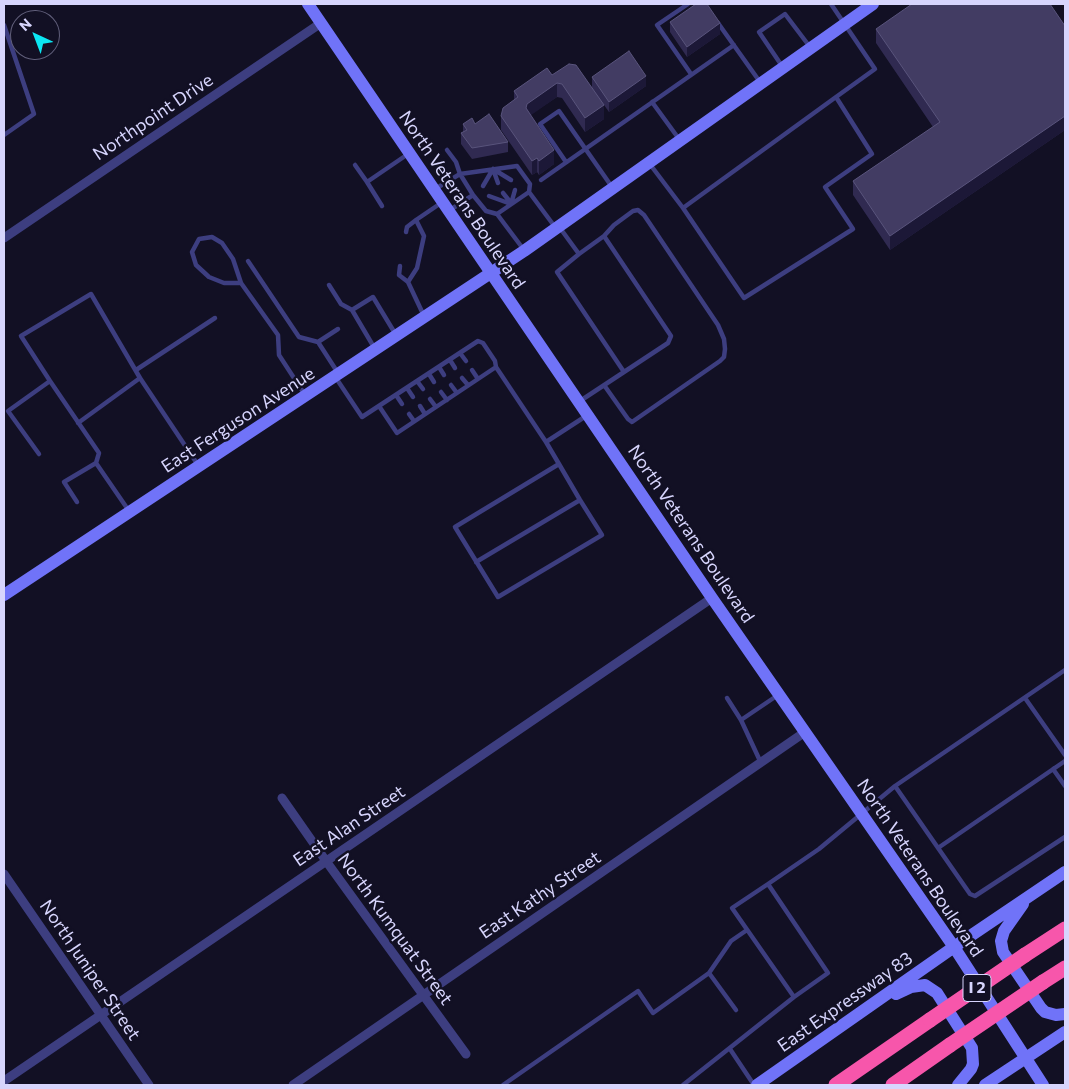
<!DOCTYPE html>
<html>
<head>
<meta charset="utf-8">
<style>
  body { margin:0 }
  #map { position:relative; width:1069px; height:1089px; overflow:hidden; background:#121024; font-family:Commissioner,sans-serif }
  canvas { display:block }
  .frame { position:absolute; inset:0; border:5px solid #d7d5fd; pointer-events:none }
  .north { position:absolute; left:10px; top:10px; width:50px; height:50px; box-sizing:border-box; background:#121024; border:1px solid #615f7b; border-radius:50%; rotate:317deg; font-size:14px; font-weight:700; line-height:20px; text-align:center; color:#d7d5fd }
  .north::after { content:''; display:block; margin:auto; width:18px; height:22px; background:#0ce6f2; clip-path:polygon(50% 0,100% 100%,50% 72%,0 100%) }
</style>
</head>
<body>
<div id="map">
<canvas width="1069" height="1089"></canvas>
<div class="frame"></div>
<div class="north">N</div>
</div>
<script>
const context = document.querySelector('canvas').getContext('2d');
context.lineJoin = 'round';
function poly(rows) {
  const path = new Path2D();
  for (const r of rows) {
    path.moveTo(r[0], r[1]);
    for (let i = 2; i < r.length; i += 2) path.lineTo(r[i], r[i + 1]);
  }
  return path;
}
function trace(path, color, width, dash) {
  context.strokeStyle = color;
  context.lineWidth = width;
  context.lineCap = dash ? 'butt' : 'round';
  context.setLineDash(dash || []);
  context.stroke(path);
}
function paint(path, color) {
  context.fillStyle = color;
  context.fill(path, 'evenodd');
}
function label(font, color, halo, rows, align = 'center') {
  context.font = font + ' Commissioner,sans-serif';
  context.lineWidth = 5;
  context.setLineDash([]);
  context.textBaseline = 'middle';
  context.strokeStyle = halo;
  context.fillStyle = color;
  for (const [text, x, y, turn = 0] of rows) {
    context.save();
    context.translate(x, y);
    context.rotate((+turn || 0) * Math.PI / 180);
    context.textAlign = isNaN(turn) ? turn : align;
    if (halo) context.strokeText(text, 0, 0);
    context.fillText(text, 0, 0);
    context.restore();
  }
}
trace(poly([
  [688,4,657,25,691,74],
  [718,23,760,82],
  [4,25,34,114,4,135],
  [782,66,759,32,785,14,810,47],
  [652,102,679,139],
  [447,150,456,162,460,174,517,166,530,184,529,192],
  [566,162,540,124,559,111,612,187],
  [649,163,683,208,744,298,853,229,825,187,872,154,836,97,875,69,831,4],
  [355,165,367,182,408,154],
  [493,169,511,180],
  [493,169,498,183],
  [541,180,734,45],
  [367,182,382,206],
  [483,186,493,169],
  [435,189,460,174,473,195,450,210],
  [503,193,511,203],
  [473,195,486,211,497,214],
  [489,196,511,204],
  [511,204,515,190],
  [683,208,836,97],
  [560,228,579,254,604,236,671,336,668,343,580,401],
  [406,232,407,227,416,220],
  [524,250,497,214,529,192,555,227],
  [579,254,557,272,624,372],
  [248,261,299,337,318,342],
  [400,266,399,275,408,282],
  [241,283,233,259,222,243,212,237,199,239,192,252,196,265,209,277,224,283,241,283,278,335,279,355,305,395],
  [329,285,341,304,352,310,375,349],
  [352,310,373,297,396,335],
  [424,316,408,282,417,268,424,236,416,220,441,203],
  [338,329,318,342,338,373],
  [460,353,466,361],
  [450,360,455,368],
  [439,367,444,375],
  [136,370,215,318],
  [472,370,478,379],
  [429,374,434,382],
  [140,378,198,465],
  [336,378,362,417,478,341,483,343,495,361,496,367,546,442,586,416],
  [462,378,468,385],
  [417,381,423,389],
  [451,385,457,393],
  [604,385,628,419,632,422,720,361,724,357,725,349,724,339,718,325,644,215,638,210,633,211,614,225,604,236],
  [407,388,413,397],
  [441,392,447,400],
  [396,395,402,404],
  [430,399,436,407],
  [379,406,397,433,496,367],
  [420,406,425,414],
  [409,414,414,421],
  [78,423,140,378,91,294,21,336,50,381,99,453,96,463,129,511],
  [546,442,559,464,580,500,602,535,498,597,455,527,559,464],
  [39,454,8,411,50,381],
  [77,502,64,482,96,463],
  [476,562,580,500],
  [727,698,741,720,761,763],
  [1025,698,1065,755],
  [741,720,778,695],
  [1053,769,1065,786],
  [895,786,970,894,975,896,1065,837],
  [938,848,1065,761],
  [768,884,819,849,895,786,1065,670],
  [709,973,731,941,747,930],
  [730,1049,754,1085],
  [503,1085,638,991,653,1013,709,973,736,1010],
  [683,1085,794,997,828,973,768,884,732,908,794,997]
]), '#3d3e80', 4.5);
trace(poly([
  [4,238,321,23],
  [282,798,326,861,466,1054],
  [4,874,149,1085],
  [4,1081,712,598],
  [293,1085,805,732]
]), '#3d3e80', 9);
trace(poly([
  [308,4,712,598,954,947,1043,1085],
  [4,595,524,251,873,4],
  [1023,904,1004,931,1001,941,1003,952,1041,1008,1045,1012,1056,1015,1065,1014],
  [896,994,911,987,925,985,937,993,972,1048,973,1064,971,1069,958,1085],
  [757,1085,954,947,1065,872],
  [985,1085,1065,1032]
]), '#7073f8', 12);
trace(poly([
  [1025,955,1065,929],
  [1043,982,1065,968],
  [836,1085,930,1020],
  [893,1085,950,1045]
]), '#f756ab', 15);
trace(poly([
  [930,1020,1025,955],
  [950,1045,1043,982]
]), '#f756ab', 15);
paint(poly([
  [670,22,720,34,687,57,670,32],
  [1065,26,1065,130,890,250,853,195,853,181,933,127,876,43,876,29],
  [552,75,592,87,592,77,646,86,609,112,604,105,604,119,585,132,562,98,557,97,530,115,554,164,539,175,537,172,532,175,501,130,501,116,514,100,514,91],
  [463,124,475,124,508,142,508,152,472,159,461,144,461,133,463,132]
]), '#302a51');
paint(poly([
  [720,23,720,34,687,57,687,47],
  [646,76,646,86,609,112,609,102],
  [557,83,557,97,527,118,526,108,527,104],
  [604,105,604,119,585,132,585,118],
  [1065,116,1065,130,890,250,890,236],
  [554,150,554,164,539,175,539,161],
  [537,158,537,172,532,175,532,161]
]), '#1c1837');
const building = poly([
  [696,4,707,4,720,23,687,47,670,22,696,4],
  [912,4,1050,4,1065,26,1065,116,890,236,853,181,940,122,876,29,912,4],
  [629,51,646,76,609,102,592,77,629,51],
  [569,64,576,65,604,105,585,118,562,84,557,83,527,104,526,108,554,150,539,161,537,158,532,161,501,116,503,108,518,97,514,91,547,68,552,75,569,64],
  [489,114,508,142,472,148,461,133,467,130,463,124,472,118,475,124,489,114]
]);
paint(building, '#423c63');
trace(building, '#59547c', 1);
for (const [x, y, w] of [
  [977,988,28]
]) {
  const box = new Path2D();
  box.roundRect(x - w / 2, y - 13.5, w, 27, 4);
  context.fillStyle = '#121024';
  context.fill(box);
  trace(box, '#d7d5fd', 1);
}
label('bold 16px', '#d7d5fd', null, [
  ["I 2",977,988]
]);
label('18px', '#d7d5fd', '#121024', [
  ["Northpoint Drive",153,117,-34],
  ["North Veterans Boulevard",462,200,56],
  ["East Ferguson Avenue",238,420,-33],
  ["North Veterans Boulevard",691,534,56],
  ["East Alan Street",349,826,-34],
  ["North Veterans Boulevard",920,868,56],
  ["East Kathy Street",540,895,-34],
  ["North Kumquat Street",395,929,54],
  ["North Juniper Street",90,970,56],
  ["East Expressway 83",845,1002,-35]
]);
</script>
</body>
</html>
